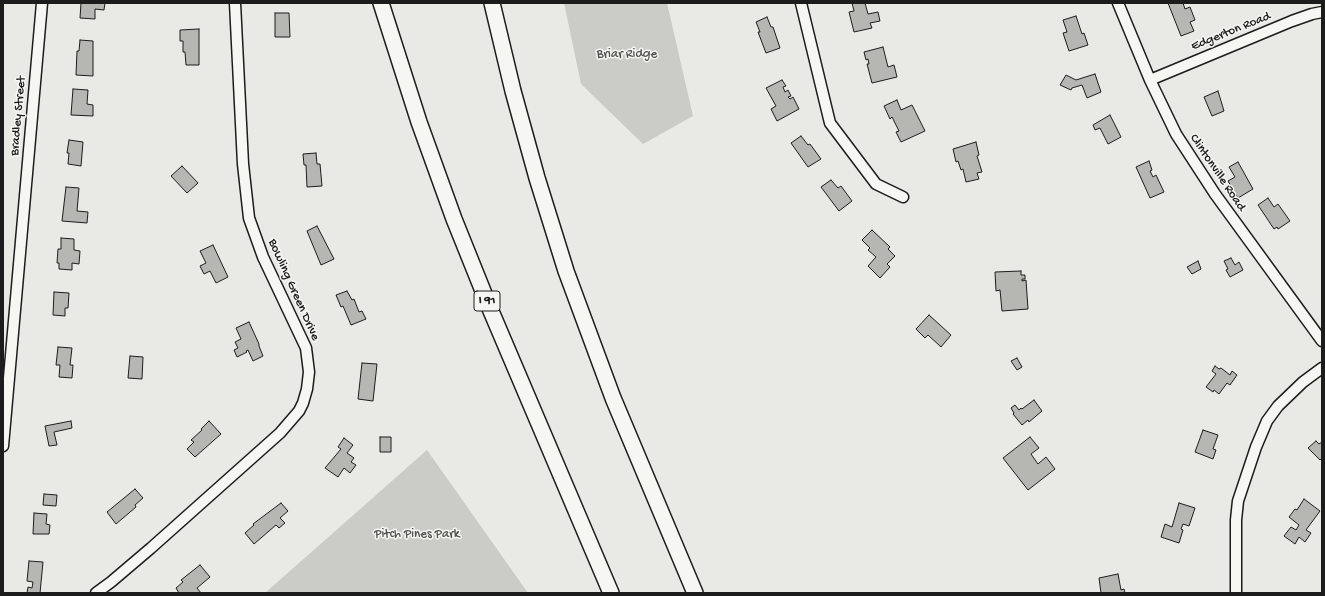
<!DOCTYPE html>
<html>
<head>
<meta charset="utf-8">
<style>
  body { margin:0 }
  #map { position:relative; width:1325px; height:596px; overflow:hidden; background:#e9e9e5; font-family:"Gochi Hand",sans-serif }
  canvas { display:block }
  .frame { position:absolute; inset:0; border:4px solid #1c1c1c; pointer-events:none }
</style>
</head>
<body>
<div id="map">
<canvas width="1325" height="596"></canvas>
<div class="frame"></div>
</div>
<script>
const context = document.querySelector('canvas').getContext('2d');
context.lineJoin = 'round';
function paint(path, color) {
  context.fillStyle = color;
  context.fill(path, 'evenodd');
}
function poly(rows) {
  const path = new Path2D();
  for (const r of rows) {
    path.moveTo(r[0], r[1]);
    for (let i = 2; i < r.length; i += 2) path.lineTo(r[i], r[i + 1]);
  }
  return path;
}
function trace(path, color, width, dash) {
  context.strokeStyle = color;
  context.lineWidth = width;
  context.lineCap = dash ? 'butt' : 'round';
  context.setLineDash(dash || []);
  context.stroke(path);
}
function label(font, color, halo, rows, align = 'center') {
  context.font = font + ' "Gochi Hand",sans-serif';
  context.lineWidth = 3;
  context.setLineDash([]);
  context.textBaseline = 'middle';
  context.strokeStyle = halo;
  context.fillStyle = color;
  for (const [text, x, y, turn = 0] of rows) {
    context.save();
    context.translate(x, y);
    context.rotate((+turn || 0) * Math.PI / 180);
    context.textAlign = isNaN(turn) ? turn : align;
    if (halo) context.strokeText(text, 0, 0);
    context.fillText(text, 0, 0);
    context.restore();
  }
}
paint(poly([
  [564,3,667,3,693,116,643,144,581,84],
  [427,450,528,593,265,593]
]), '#cbcbc7');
const building = poly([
  [81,3,105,3,104,10,95,9,95,19,80,18,81,3],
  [852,3,865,3,868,14,878,12,880,21,870,23,872,28,854,32,849,12,854,11,852,3],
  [1168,3,1183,3,1185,9,1190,7,1195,20,1190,22,1194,31,1181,36,1168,3],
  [275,13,289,13,290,37,275,37,275,13],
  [1076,16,1082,34,1084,33,1088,45,1069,51,1063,33,1067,32,1063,20,1076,16],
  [767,17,771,27,773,27,780,48,766,53,758,32,760,32,756,22,767,17],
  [199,29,199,65,186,65,185,52,183,52,183,41,180,41,180,30,199,29],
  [80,40,93,41,93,76,76,75,77,51,79,51,80,40],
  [883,47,888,67,894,65,897,77,872,83,867,64,869,64,868,59,866,60,864,52,883,47],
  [1095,74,1101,92,1087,98,1082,85,1072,88,1071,90,1060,85,1066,75,1076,80,1095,74],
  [782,80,786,86,783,87,785,92,788,90,791,96,788,97,790,99,793,97,799,109,777,121,771,109,776,106,766,88,782,80],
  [73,89,88,90,87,104,93,105,93,116,71,115,73,89],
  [1218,91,1224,111,1212,116,1204,97,1218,91],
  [897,100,901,110,912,105,925,131,901,142,896,132,899,131,892,117,890,119,884,106,897,100],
  [1110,115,1121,137,1108,144,1100,128,1095,130,1093,125,1110,115],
  [801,136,808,145,810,144,821,159,808,167,791,143,801,136],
  [69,140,83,142,81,166,68,164,69,153,67,153,69,140],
  [976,142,979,155,977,156,982,172,977,173,979,179,966,182,963,169,961,170,958,161,956,162,953,149,976,142],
  [316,153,317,164,320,164,322,186,307,187,306,165,304,165,303,154,316,153],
  [1149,161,1152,170,1150,171,1153,177,1156,175,1164,192,1150,198,1136,167,1149,161],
  [1238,162,1253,189,1238,198,1228,181,1235,177,1229,167,1238,162],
  [182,166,198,183,187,193,171,176,182,166],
  [831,180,838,188,841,186,852,201,839,211,821,187,831,180],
  [66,187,79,188,77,211,88,212,87,223,62,221,66,187],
  [1268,198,1274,207,1278,204,1290,221,1278,229,1277,227,1274,229,1258,205,1268,198],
  [317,226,334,259,321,265,307,231,317,226],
  [872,230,890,247,888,249,895,256,887,264,890,267,880,278,868,266,876,257,868,250,870,248,862,240,872,230],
  [61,238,74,239,74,250,80,251,79,264,72,263,72,270,59,269,59,263,57,263,58,249,61,249,61,238],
  [213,245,228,277,216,283,210,271,204,274,200,266,206,263,200,251,213,245],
  [1231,258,1235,265,1239,262,1243,270,1230,277,1226,270,1228,269,1224,261,1231,258],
  [1198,261,1201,269,1192,274,1187,267,1198,261],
  [1021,271,1021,275,1025,275,1025,279,1022,279,1022,281,1026,280,1028,309,1002,311,1000,290,996,291,995,272,1021,271],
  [347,291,352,300,354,299,359,312,362,311,366,319,351,325,343,306,341,307,336,295,347,291],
  [54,292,69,293,68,308,65,308,65,316,53,315,54,292],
  [929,315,951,335,941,347,928,335,925,338,916,329,929,315],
  [249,322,259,344,259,346,263,356,253,361,248,350,246,351,247,352,237,357,234,350,238,348,235,342,241,339,236,328,249,322],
  [58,347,72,348,70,365,73,365,72,378,59,377,60,365,56,365,58,347],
  [130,356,143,357,142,379,128,378,130,356],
  [1017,358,1022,367,1017,370,1011,361,1017,358],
  [362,363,377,364,373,401,358,399,362,363],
  [1215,366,1219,369,1221,368,1230,375,1232,371,1237,375,1230,385,1227,383,1219,394,1214,390,1213,392,1206,387,1216,374,1212,371,1215,366],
  [1034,400,1042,411,1029,422,1028,420,1022,425,1013,414,1014,413,1011,408,1015,405,1019,410,1021,408,1022,409,1034,400],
  [71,421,72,428,54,432,57,445,49,446,45,426,71,421],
  [209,421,221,434,195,457,187,449,194,442,191,440,202,430,201,429,209,421],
  [1203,430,1218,435,1213,449,1216,450,1213,459,1195,452,1203,430],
  [380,437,391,437,391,452,380,452,380,437],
  [1030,437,1039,448,1031,454,1038,464,1046,457,1055,469,1028,490,1003,458,1030,437],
  [344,438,353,445,347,453,354,458,351,462,356,465,350,473,344,468,338,477,325,468,341,449,338,447,344,438],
  [1316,441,1319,444,1322,442,1322,458,1320,460,1308,448,1316,441],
  [135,489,143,498,135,505,136,507,116,524,107,512,135,489],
  [44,494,57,495,56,506,43,505,44,494],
  [1304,499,1320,511,1306,530,1311,533,1305,542,1299,537,1295,544,1284,536,1291,527,1296,530,1299,525,1289,517,1295,509,1297,510,1304,499],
  [281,503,288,511,280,518,285,523,279,528,276,525,254,544,245,533,254,525,253,524,281,503],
  [1179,503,1195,508,1189,526,1183,524,1181,529,1183,530,1179,543,1161,537,1165,524,1172,527,1179,503],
  [34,513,47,514,46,524,50,525,49,534,33,534,34,513],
  [29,561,43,562,40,593,27,593,28,587,32,588,33,582,27,581,29,561],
  [200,565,210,577,197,588,201,593,179,593,176,588,183,582,181,580,200,565],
  [1118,574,1121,590,1124,589,1125,593,1101,593,1099,578,1118,574]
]);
paint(building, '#b6b6b3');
trace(building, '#1c1c1c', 1);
const minor = poly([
  [801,3,830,123,876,184,903,197],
  [1118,3,1150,80,1176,134,1215,194,1322,341],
  [1150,80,1292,21,1312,14,1322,12],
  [3,446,42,3],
  [96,593,111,582,151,548,280,433,299,411,303,403,307,389,309,372,306,348,263,257,249,218,243,164,235,3],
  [1236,593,1236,520,1238,501,1256,447,1267,421,1278,406,1303,382,1322,368]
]);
const highway = poly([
  [381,3,419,122,454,219,491,311,611,593],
  [492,3,513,91,537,178,566,271,613,398,695,593]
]);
trace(minor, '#1c1c1c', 13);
trace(highway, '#1c1c1c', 18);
trace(minor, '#f6f6f2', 10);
trace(highway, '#f6f6f2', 15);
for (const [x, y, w] of [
  [487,301,26]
]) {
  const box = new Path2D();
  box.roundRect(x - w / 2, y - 10, w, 20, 3);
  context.fillStyle = '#f6f6f2';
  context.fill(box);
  trace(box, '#1c1c1c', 1);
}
label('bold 12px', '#1c1c1c', null, [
  ["I 91",487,301]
]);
label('13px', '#1c1c1c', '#f6f6f2', [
  ["Edgerton Road",1231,32,-22],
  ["Bradley Street",19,116,-85],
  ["Clintonville Road",1217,173,56],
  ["Bowling Green Drive",293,290,66]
]);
label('13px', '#51514f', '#f6f6f2', [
  ["Briar Ridge",627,55],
  ["Pitch Pines Park",417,535]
]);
</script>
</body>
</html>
